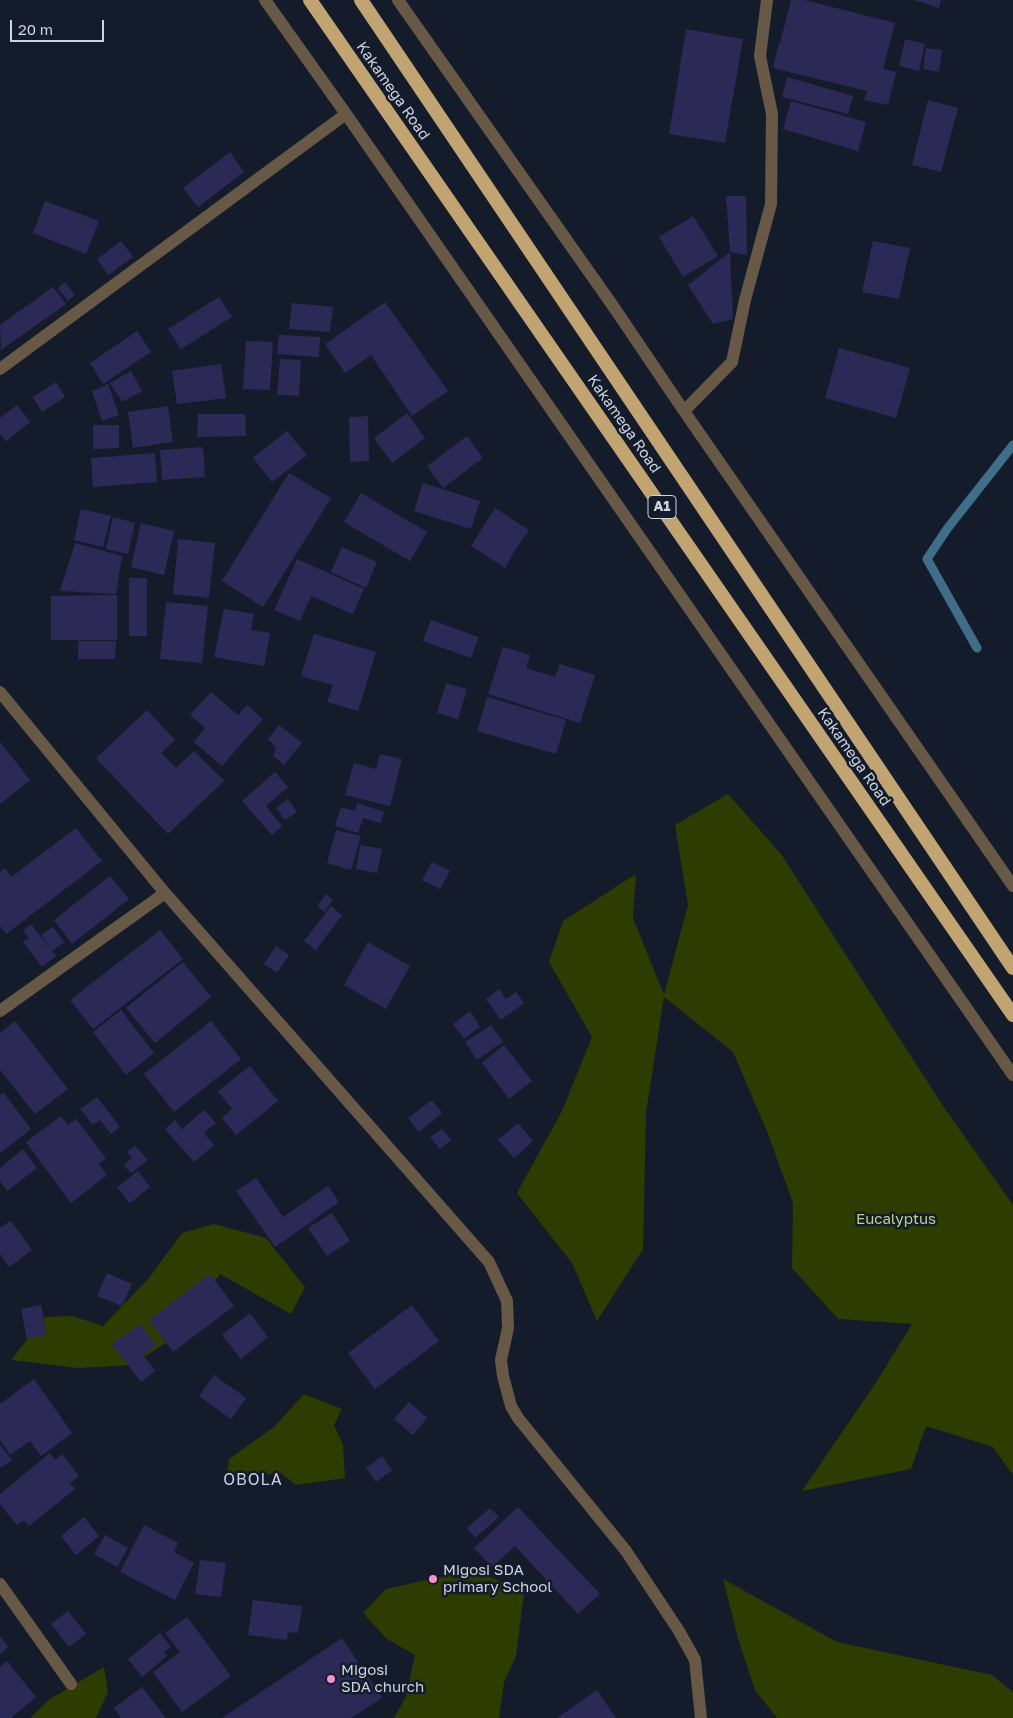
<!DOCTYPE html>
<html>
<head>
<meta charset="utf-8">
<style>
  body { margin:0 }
  #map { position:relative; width:1013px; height:1718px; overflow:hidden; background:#141c2b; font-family:"Golos Text",sans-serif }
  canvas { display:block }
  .scale { position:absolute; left:10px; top:20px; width:94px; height:22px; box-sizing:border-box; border:2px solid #ced4df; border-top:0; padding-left:6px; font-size:15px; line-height:18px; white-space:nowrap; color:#ced4df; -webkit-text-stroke:4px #141c2b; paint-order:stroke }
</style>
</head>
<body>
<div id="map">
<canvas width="1013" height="1718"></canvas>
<div class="scale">20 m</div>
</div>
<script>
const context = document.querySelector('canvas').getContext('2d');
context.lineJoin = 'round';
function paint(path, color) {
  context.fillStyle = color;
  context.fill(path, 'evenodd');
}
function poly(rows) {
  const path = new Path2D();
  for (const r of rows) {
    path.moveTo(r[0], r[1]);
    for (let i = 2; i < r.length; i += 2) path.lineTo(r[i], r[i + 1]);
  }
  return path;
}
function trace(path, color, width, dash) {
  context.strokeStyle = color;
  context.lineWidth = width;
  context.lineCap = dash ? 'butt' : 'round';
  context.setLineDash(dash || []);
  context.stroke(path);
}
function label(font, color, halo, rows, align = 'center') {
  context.font = font + ' "Golos Text",sans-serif';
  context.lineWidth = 5;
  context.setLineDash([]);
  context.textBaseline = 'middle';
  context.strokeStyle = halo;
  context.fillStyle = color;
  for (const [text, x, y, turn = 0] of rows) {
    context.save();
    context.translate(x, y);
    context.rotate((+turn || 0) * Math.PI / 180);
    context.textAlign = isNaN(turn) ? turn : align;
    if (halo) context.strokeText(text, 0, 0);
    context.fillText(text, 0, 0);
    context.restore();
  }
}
paint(poly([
  [728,794,781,854,943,1106,1013,1205,1013,1475,993,1447,926,1426,911,1469,802,1491,877,1381,912,1324,838,1319,792,1268,793,1203,768,1134,733,1052,664,997,646,1113,643,1249,597,1321,572,1263,517,1193,562,1111,592,1037,549,962,563,921,636,874,633,918,664,995,688,905,675,825],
  [214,1224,266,1238,305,1287,291,1314,220,1274,178,1335,131,1365,78,1368,11,1360,45,1317,72,1316,103,1326,149,1278,182,1233],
  [304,1394,342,1409,334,1425,343,1445,345,1478,296,1485,281,1473,227,1478,229,1459,274,1427],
  [478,1571,524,1593,516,1656,504,1682,499,1718,394,1718,406,1697,415,1655,387,1639,363,1613,386,1589,449,1575],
  [723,1579,837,1642,992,1675,1013,1692,1013,1718,777,1718,755,1690,739,1642],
  [104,1667,108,1692,96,1718,30,1718,50,1699]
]), '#2e3b01');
trace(poly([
  [977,648,927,559,947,529,1013,445]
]), '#406e89', 9);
paint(poly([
  [791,0,804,0,895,23,883,69,896,72,888,105,864,100,867,91,773,68,779,43,792,47,780,43],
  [914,0,941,0,939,8],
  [686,29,743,39,725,143,669,134],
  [905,39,925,44,919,71,899,66],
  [926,48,942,50,939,72,923,69],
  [787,77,853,96,848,114,782,97],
  [928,100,958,108,941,172,912,165],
  [791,101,866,122,858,151,783,129],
  [230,152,244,172,198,207,183,188],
  [726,196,746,196,747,255,730,252],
  [45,201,99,221,86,254,33,233],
  [693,216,718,256,683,277,659,237],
  [121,241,133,257,108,275,97,259],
  [873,241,910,248,899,299,862,292],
  [730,252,733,319,713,324,688,285],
  [65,282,75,295,68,301,58,288],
  [53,287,66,304,1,350,0,325],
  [219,297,232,317,181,349,168,329],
  [385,302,448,391,412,416,371,355,345,373,325,344],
  [292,303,333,307,330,332,289,329],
  [137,331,151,352,103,384,90,363],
  [279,335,320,337,319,357,277,354],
  [246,341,273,342,270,390,243,389],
  [839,348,910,368,896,418,825,398],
  [280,359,301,360,299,396,277,395],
  [221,364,226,398,177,404,172,371],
  [131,371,142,391,122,402,110,383],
  [56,382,65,397,42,412,33,397],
  [108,384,119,415,102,421,92,391],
  [17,405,30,422,6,441,0,434,0,418],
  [168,406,173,442,133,448,128,412],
  [407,413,425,438,392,463,374,438],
  [198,414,245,414,246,436,197,437],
  [368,416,369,461,350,462,349,417],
  [93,425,119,425,119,448,93,449],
  [287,431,307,455,272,482,253,458],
  [467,436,483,458,443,488,427,466],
  [203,447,205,477,162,480,160,450],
  [155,453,157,482,93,487,91,458],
  [289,473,331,498,263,607,222,581],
  [423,483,480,501,471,529,414,511],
  [361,493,427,532,410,561,344,522],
  [495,508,529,530,512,555,505,568,471,546],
  [81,509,111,516,103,547,74,540],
  [113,517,135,523,128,554,106,549],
  [141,523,174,531,164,575,131,567],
  [178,539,215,543,209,598,173,594],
  [75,543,122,556,116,594,60,591],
  [342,547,377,562,366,588,331,572],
  [297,559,364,589,353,614,311,596,300,621,274,610],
  [129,578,147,578,147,636,129,636],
  [117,595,117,640,51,640,51,596],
  [166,602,208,606,202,663,160,659],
  [224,609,254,614,251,630,270,633,264,666,214,657],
  [431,620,479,637,471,658,423,641],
  [314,634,376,652,358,711,327,702,333,685,301,676],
  [78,641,116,641,115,659,78,659],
  [503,647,530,655,526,668,555,677,560,664,595,675,580,723,488,694],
  [446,683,467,689,458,719,437,713],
  [211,692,238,715,247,705,263,719,222,766,194,742,205,728,190,715],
  [487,697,566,720,556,754,477,731],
  [147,710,175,740,161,753,176,768,194,751,224,781,168,834,96,758],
  [279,725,302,743,284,765,273,756,276,747,268,739],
  [0,742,30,780,0,804],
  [380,754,402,759,390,806,345,795,354,763,376,769],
  [275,772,288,787,266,806,282,826,272,835,242,801],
  [288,799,297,812,285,820,276,808],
  [357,803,384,812,380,823,363,818,358,833,335,826,341,807,355,811],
  [76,828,102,861,6,934,0,926,0,872,5,868,11,877],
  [336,830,361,836,351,870,327,863],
  [360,845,382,849,377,873,356,869],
  [432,862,450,871,440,889,422,880],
  [110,876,129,899,72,944,54,920],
  [326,894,333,900,324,912,317,906],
  [331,906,342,915,316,950,304,941],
  [31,924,50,949,41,935,53,927,64,942,52,951,56,956,42,967,23,942,29,938,23,930],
  [160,930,183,959,93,1029,70,1000],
  [368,942,410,966,386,1009,344,985],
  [276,946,289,955,277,973,264,964],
  [183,962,211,997,155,1043,126,1008],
  [499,989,506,999,516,992,524,1003,501,1020,486,999],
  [121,1010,154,1053,126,1075,93,1032],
  [470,1011,480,1027,464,1039,453,1024],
  [15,1021,68,1089,35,1114,0,1070,0,1033],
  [211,1021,241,1059,174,1112,144,1074],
  [491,1025,503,1042,477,1060,465,1042],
  [504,1045,532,1081,509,1099,482,1063],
  [250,1066,278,1101,236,1135,222,1118,232,1109,218,1091],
  [3,1092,31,1129,0,1153,0,1095],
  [97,1097,120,1127,111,1134,100,1120,93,1125,80,1109],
  [432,1100,442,1113,419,1132,408,1118],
  [204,1110,216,1123,204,1133,214,1145,194,1162,165,1129,175,1120,182,1129],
  [61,1116,68,1125,76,1119,106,1158,99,1164,107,1175,71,1203,26,1142],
  [518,1123,533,1141,514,1158,498,1140],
  [442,1129,451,1140,440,1149,430,1137],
  [135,1146,148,1160,131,1173,124,1165,132,1158,127,1152],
  [23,1149,37,1168,7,1191,0,1181,0,1168],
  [138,1171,150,1187,130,1203,117,1187],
  [256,1178,283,1217,328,1186,339,1202,275,1247,236,1191],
  [332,1213,350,1241,327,1256,308,1228],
  [11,1221,32,1250,9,1267,0,1254,0,1228],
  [107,1273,132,1284,122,1306,97,1296],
  [210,1274,234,1306,173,1352,149,1320],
  [41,1305,47,1334,27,1339,21,1309],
  [412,1305,439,1341,375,1389,348,1353],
  [250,1313,268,1337,241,1359,222,1335],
  [140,1324,156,1345,143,1355,155,1371,141,1382,112,1344],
  [214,1375,246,1398,231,1419,199,1396],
  [34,1379,72,1433,41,1456,30,1441,10,1455,0,1440,0,1404],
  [409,1402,427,1418,413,1435,394,1419],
  [0,1445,12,1460,0,1468],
  [50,1453,55,1460,62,1454,79,1476,70,1483,75,1489,29,1526,24,1520,17,1525,0,1504,0,1494],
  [382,1456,392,1470,376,1482,366,1468],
  [518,1507,600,1594,578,1614,515,1546,492,1567,474,1548],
  [490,1508,499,1517,475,1538,467,1528],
  [84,1517,99,1536,76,1555,61,1536],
  [144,1525,178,1543,174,1552,194,1563,175,1600,120,1572],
  [105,1535,128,1548,117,1567,94,1554],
  [200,1560,226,1563,221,1597,195,1594],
  [253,1600,302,1606,298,1633,288,1632,287,1640,248,1635],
  [68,1611,86,1634,69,1647,51,1624],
  [187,1617,231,1676,182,1712,153,1672,180,1652,165,1633],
  [160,1633,171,1647,164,1652,167,1656,142,1677,128,1659],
  [0,1636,8,1647,0,1654],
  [342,1638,382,1698,351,1718,222,1718],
  [7,1661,36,1697,11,1718,0,1718,0,1667],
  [142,1687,166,1718,121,1718,114,1708],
  [597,1690,616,1718,557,1718]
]), '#2d2957');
trace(poly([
  [0,1011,165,893],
  [0,1584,71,1684]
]), '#675945', 12);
trace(poly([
  [265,0,346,114,1013,1075],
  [398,0,613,306,684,411,1013,886],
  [0,369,346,114],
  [684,411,732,362,745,300,771,204,772,114,760,56,767,0],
  [0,692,165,893,489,1262,507,1301,508,1328,501,1360,503,1376,511,1406,518,1418,626,1551,679,1631,695,1660,701,1718]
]), '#675945', 12);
trace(poly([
  [310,0,1013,1015],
  [361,0,1013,968]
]), '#c2a372', 14);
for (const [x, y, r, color] of [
  [433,1579,5,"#f890cc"],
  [331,1679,5,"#f890cc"]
]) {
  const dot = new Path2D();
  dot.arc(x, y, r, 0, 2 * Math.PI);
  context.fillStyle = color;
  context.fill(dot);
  trace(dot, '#141c2b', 2);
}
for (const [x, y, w] of [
  [662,507,28]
]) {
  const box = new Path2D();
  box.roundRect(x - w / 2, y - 11.5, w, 23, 4);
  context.fillStyle = '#141c2b';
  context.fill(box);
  trace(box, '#ced4df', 1);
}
label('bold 14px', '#ced4df', null, [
  ["A1",662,507]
]);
label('15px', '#ced4df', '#141c2b', [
  ["Kakamega Road",393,91,55],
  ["Kakamega Road",624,424,55],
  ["Kakamega Road",854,757,55]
]);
label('15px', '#bbd381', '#141c2b', [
  ["Eucalyptus",896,1219]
]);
label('15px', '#ced4df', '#141c2b', [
  ["Migosi SDA",443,1570],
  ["primary School",443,1587],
  ["Migosi",341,1670],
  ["SDA church",341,1687]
], 'left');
context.letterSpacing = '1px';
label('16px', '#c4d0e5', '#141c2b', [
  ["OBOLA",253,1480]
]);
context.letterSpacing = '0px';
</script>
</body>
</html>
